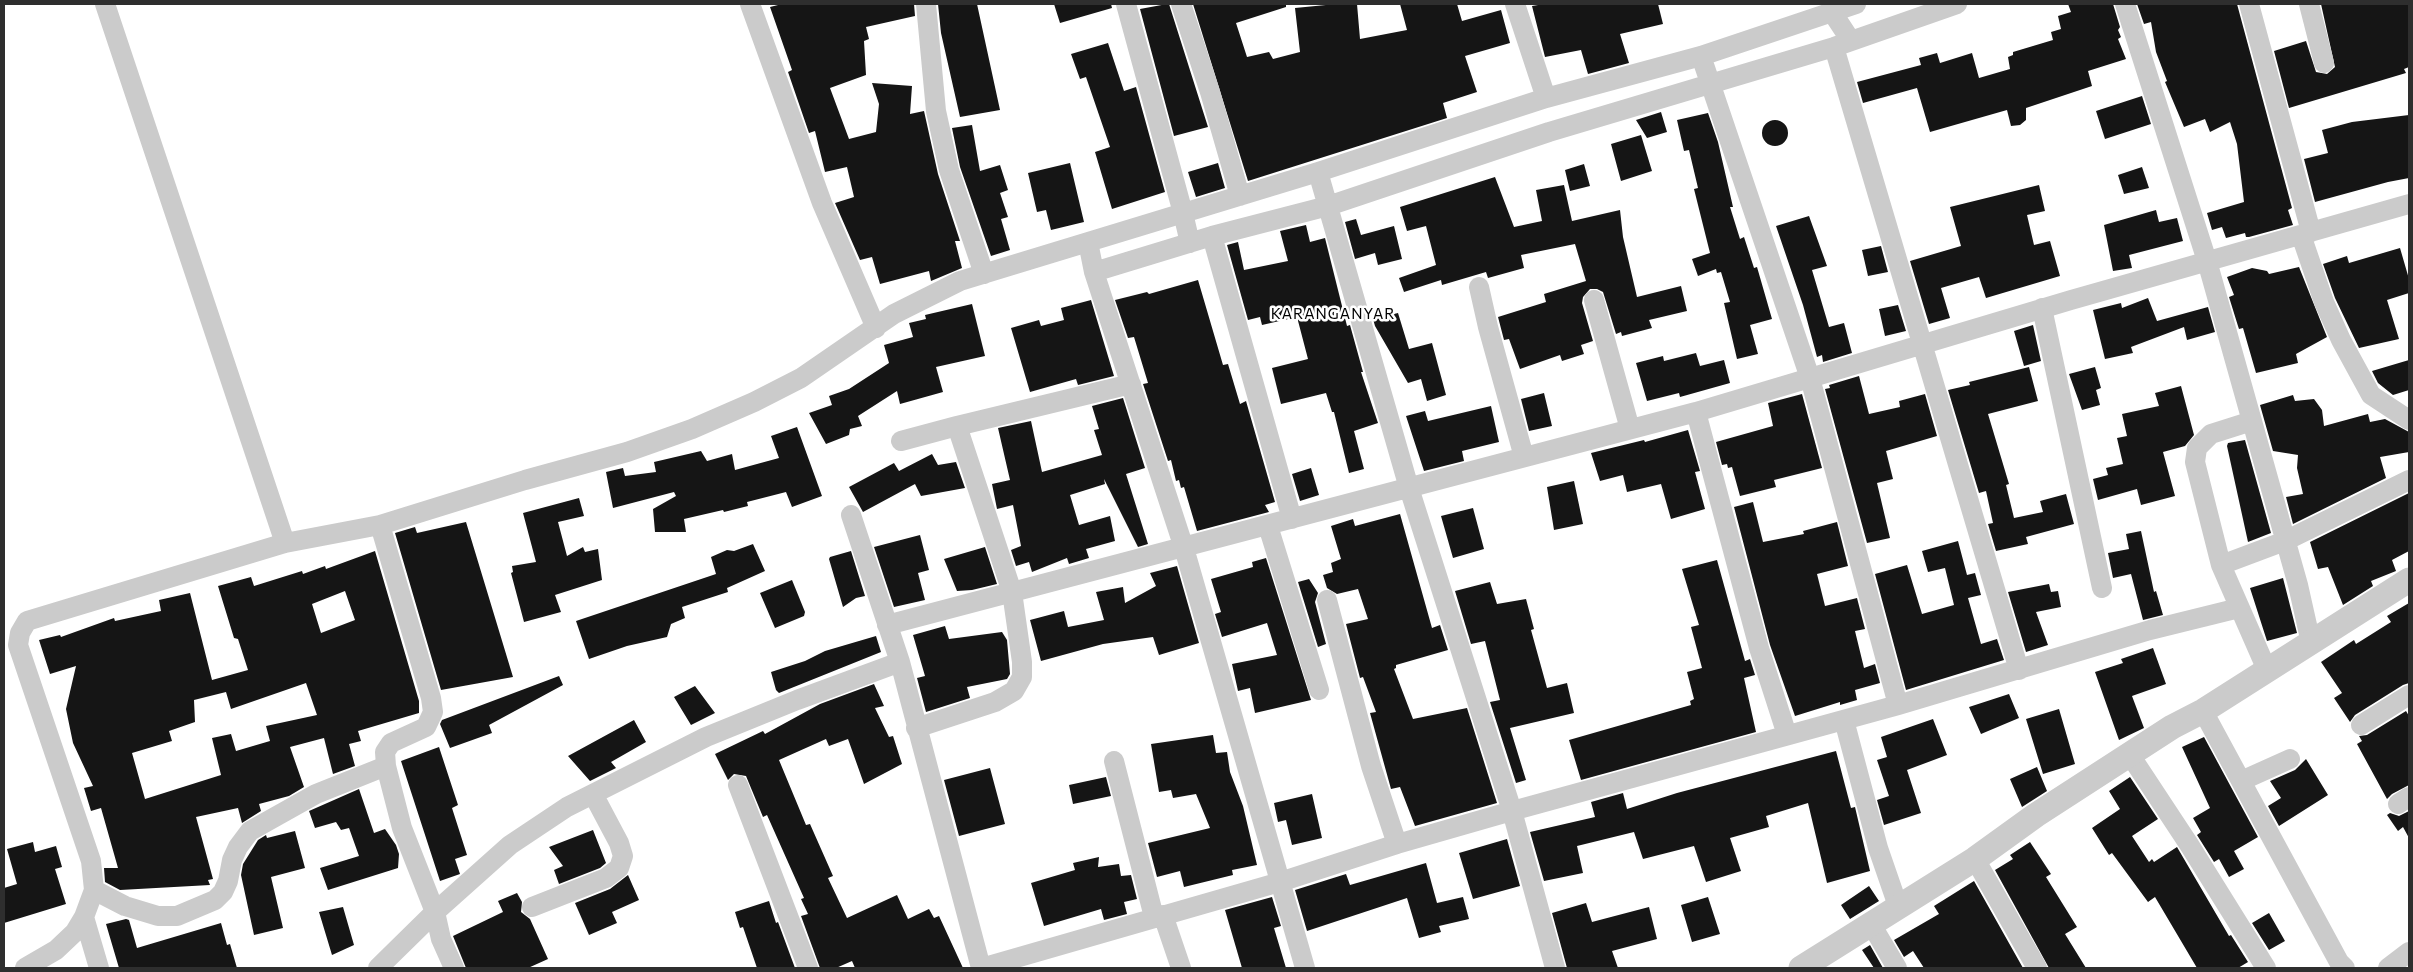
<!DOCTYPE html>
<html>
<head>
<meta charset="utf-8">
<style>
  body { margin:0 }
  #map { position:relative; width:2413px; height:972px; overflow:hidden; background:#fff; font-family:Commissioner,sans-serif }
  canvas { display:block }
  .frame { position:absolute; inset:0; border:5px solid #2e2e2e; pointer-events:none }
</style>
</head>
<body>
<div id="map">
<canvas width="2413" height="972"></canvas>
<div class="frame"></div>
</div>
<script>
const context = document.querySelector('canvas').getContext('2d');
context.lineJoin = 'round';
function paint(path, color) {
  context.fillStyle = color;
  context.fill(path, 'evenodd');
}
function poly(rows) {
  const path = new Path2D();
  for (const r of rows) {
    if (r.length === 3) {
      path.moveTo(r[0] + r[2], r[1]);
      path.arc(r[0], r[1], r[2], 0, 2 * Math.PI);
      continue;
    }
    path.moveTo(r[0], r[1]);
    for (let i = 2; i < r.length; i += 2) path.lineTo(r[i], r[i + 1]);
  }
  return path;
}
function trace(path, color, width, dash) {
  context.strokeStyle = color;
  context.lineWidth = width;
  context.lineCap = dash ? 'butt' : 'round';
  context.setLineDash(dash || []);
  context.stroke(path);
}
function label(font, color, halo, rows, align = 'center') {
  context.font = font + ' Commissioner,sans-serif';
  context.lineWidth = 5;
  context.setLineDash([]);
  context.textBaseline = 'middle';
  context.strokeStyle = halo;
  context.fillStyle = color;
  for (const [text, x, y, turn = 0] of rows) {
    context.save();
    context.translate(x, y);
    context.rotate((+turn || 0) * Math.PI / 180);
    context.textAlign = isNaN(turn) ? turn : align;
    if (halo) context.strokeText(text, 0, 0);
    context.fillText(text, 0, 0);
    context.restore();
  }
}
paint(poly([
  [782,4,914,4,915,16,866,27,869,39,864,41,866,75,830,88,849,139,876,132,879,104,872,83,912,86,910,114,924,111,938,174,960,241,955,241,962,268,931,281,929,271,880,284,872,257,860,260,835,203,854,197,847,167,825,172,815,131,809,133,788,72,792,70,770,7],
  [938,4,977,4,1000,110,960,117,941,33],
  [1054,4,1111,4,1112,8,1060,23],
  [1167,4,1169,4,1208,127,1174,136,1140,9],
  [1193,4,1286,4,1286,7,1236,23,1247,57,1269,52,1273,59,1300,52,1295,8,1336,4,1357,4,1360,39,1407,30,1400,4,1457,4,1462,21,1501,10,1510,43,1465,56,1477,92,1443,103,1447,118,1248,181],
  [1544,4,1658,4,1663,24,1620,34,1629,63,1588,74,1581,50,1545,57,1532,6],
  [2068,4,2113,4,2120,27,2118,30,2121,37,2118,39,2126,59,2088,71,2092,86,2026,108,2026,120,2020,125,2011,126,2007,110,1930,132,1917,88,1863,103,1857,82,1921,65,1919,58,1937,53,1940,63,1972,53,1979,78,2010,69,2008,57,2013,55,2013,52,2053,40,2051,32,2061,29,2058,16,2071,12],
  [2137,4,2237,4,2292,208,2288,210,2293,225,2249,237,2246,237,2245,233,2226,238,2222,227,2212,230,2207,213,2244,202,2237,144,2230,122,2210,132,2205,119,2184,127,2165,82,2167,81,2156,52,2151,22,2144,24],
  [2321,4,2409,4,2409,67,2404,69,2406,73,2289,108,2274,51,2306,41,2316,72,2327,74,2335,67],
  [1108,43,1124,91,1136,87,1165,192,1112,209,1095,152,1110,147,1086,77,1080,79,1071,54],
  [2142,96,2151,124,2105,139,2096,111],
  [1661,112,1667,132,1647,138,1636,120],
  [1708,113,1718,142,1733,207,1730,207,1740,239,1744,237,1754,268,1757,267,1772,319,1750,325,1758,354,1737,359,1724,303,1730,302,1721,272,1717,273,1716,269,1698,276,1692,259,1710,253,1694,189,1698,188,1689,150,1684,151,1677,120],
  [2409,115,2409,178,2388,182,2315,202,2304,159,2328,153,2322,130,2352,122],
  [1775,133,13],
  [972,125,980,171,1000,165,1008,190,1000,193,1008,217,1001,219,1010,250,991,256,960,167,952,128],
  [1641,135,1652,171,1621,181,1611,144],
  [1070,163,1084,222,1051,230,1046,210,1037,212,1028,173],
  [1218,163,1225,188,1196,197,1188,172],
  [1584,164,1590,186,1570,191,1565,170],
  [2142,167,2149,188,2124,194,2118,175],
  [1495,177,1514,227,1542,221,1536,190,1564,185,1572,221,1620,210,1623,237,1637,297,1681,286,1687,311,1649,320,1652,328,1622,336,1621,332,1616,334,1603,292,1597,289,1590,289,1583,297,1582,303,1593,341,1581,345,1584,354,1562,361,1560,355,1520,369,1509,339,1504,340,1498,317,1546,302,1544,294,1586,281,1575,244,1521,255,1524,268,1488,278,1486,272,1442,285,1441,280,1404,292,1399,278,1436,265,1426,226,1407,231,1400,207],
  [2039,185,2045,211,2027,215,2034,245,2050,241,2060,276,1986,298,1979,277,1941,288,1950,318,1929,324,1910,261,1961,246,1950,207],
  [2156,210,2159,222,2177,218,2183,241,2129,255,2132,268,2113,271,2104,225],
  [1809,216,1827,266,1812,270,1829,327,1844,323,1852,353,1823,362,1822,355,1817,357,1803,305,1776,226],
  [1356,219,1361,235,1394,226,1402,259,1378,265,1375,253,1355,259,1345,222],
  [1306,225,1310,242,1325,238,1347,326,1350,325,1363,372,1361,372,1378,423,1354,431,1364,469,1349,473,1334,412,1332,412,1326,393,1281,404,1272,368,1308,359,1297,317,1262,325,1260,317,1248,320,1227,245,1238,242,1244,270,1288,261,1280,231],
  [1881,246,1888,272,1868,276,1862,250],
  [2400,248,2409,279,2409,293,2387,300,2399,339,2359,348,2335,298,2323,264,2347,256,2349,263],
  [2299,267,2327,337,2296,354,2298,363,2256,373,2243,328,2239,329,2238,326,2229,297,2234,295,2227,277,2252,268,2267,271,2269,274],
  [1198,280,1223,365,1228,364,1240,404,1246,401,1275,502,1265,505,1269,512,1197,531,1184,487,1181,488,1179,480,1176,481,1171,460,1168,461,1143,384,1148,383,1134,337,1128,338,1115,300,1147,292,1149,294],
  [2148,298,2157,321,2208,307,2215,332,2187,340,2184,327,2131,347,2133,353,2105,359,2093,310,2121,303,2122,308],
  [1091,300,1114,376,1078,385,1076,379,1030,392,1011,328,1039,320,1041,326,1064,320,1061,308],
  [972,304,985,356,936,367,943,392,900,404,897,391,858,416,862,426,850,429,849,435,826,444,809,413,832,405,829,396,849,389,889,363,884,345,913,337,909,323,926,319,925,315],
  [1898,305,1906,331,1885,336,1879,309],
  [1398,313,1409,349,1432,343,1446,395,1427,401,1421,379,1408,383,1375,326,1373,319],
  [2033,325,2041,361,2024,366,2014,331],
  [1696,353,1700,366,1724,360,1730,383,1680,397,1679,393,1647,401,1636,363,1663,356,1664,361],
  [2409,360,2409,390,2393,395,2378,383,2372,371],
  [2029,367,2038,401,1988,414,2009,484,2006,485,2014,518,2043,512,2040,501,2066,494,2074,524,2026,537,2028,544,1996,551,1988,524,1993,523,1986,491,1979,493,1948,390,1970,385,1969,382],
  [2095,367,2101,388,2096,390,2100,405,2082,410,2069,374],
  [1859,376,1869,414,1900,407,1899,401,1925,394,1937,436,1886,451,1893,479,1877,483,1890,538,1867,543,1825,389,1830,388,1829,385],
  [2181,386,2194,435,2185,446,2163,452,2175,496,2141,505,2137,489,2098,500,2093,479,2108,475,2106,468,2123,464,2117,438,2127,436,2122,414,2159,406,2155,393],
  [1544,393,1552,426,1529,431,1521,399],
  [1802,394,1822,468,1774,480,1776,487,1740,496,1732,467,1728,468,1727,464,1722,465,1716,442,1773,426,1768,403],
  [2293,395,2295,401,2314,399,2322,410,2324,426,2368,414,2370,422,2385,419,2409,432,2409,452,2380,457,2386,478,2293,524,2286,497,2303,494,2297,468,2298,455,2273,451,2260,405],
  [1123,398,1145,468,1126,474,1148,544,1138,547,1104,479,1105,484,1070,495,1079,525,1110,516,1115,541,1086,549,1089,558,1069,564,1067,558,1032,572,1029,562,1016,566,1011,550,1021,546,1013,505,997,509,992,484,1010,480,998,428,1031,421,1042,472,1102,455,1094,430,1099,429,1092,406],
  [1491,406,1499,442,1462,451,1464,461,1424,471,1406,416,1425,411,1428,421],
  [797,427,822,496,792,507,786,492,747,502,748,506,724,512,723,510,684,519,686,532,655,532,653,509,676,496,674,492,613,508,606,472,623,468,625,476,656,472,654,462,701,451,707,461,732,454,735,470,779,458,771,436],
  [1688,430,1700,471,1695,472,1705,509,1671,519,1661,484,1627,492,1623,475,1600,481,1591,453,1644,440,1645,442],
  [2245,440,2271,533,2248,542,2227,446,2228,443],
  [932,454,938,465,956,462,965,488,921,496,915,484,863,512,849,487,894,463,899,471],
  [1311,468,1319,495,1300,501,1292,474],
  [1574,481,1583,524,1554,530,1547,487],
  [2409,493,2409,551,2392,560,2396,571,2371,581,2373,586,2343,605,2328,567,2318,569,2310,542],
  [579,498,584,516,558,522,567,556,583,547,585,552,598,549,602,580,555,595,561,612,524,622,511,573,513,572,512,566,536,562,523,513],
  [1753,502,1763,542,1804,534,1803,531,1837,522,1848,566,1817,574,1825,606,1857,598,1865,629,1855,631,1864,668,1875,664,1880,683,1855,690,1857,700,1840,705,1840,702,1795,716,1770,645,1734,507],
  [1473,508,1484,549,1453,558,1441,516],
  [1400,514,1432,628,1440,625,1448,650,1396,665,1396,668,1394,669,1413,719,1467,708,1497,803,1415,826,1400,787,1391,789,1370,713,1376,712,1363,677,1360,678,1346,624,1368,619,1358,589,1337,594,1327,588,1323,575,1333,572,1331,563,1341,559,1331,526,1353,519,1355,526],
  [466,522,513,677,441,690,395,533,415,527,417,533],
  [2141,531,2154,592,2156,591,2163,615,2143,620,2131,574,2113,578,2108,553,2129,549,2126,534],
  [920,535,929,570,918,573,925,600,894,607,874,547],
  [1958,541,1967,575,1975,573,1981,595,1968,598,1981,644,1997,639,2004,660,1906,690,1875,574,1907,565,1922,614,1954,605,1945,568,1928,572,1922,551],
  [753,544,765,571,727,588,728,592,682,607,685,618,671,624,667,637,627,646,589,659,576,621,716,574,711,557,727,550,734,551],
  [985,547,997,584,972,590,957,591,944,559],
  [375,551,419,701,419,713,358,731,361,741,349,744,355,766,333,774,324,738,290,747,304,787,289,796,259,804,261,811,242,823,238,808,196,817,213,879,208,880,210,885,120,890,105,882,104,868,118,868,101,808,91,811,84,788,93,786,73,743,66,709,76,666,50,674,39,640,60,635,61,637,114,618,115,621,161,611,159,600,190,593,212,680,248,670,238,639,234,638,218,586,251,577,254,586,302,571,303,574,325,566,326,569],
  [345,591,355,620,321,633,312,604],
  [306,683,317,715,266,726,270,741,236,751,231,734,212,738,221,775,145,799,132,753,172,741,169,731,195,722,194,700,226,692,231,709],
  [851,551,865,596,856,598,843,607,829,559,830,557],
  [1266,558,1311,700,1255,713,1250,688,1238,691,1232,664,1277,655,1267,623,1222,637,1215,614,1221,612,1211,579,1253,567,1252,562],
  [1717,560,1745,661,1750,659,1755,675,1744,678,1756,732,1581,780,1569,740,1691,705,1690,701,1694,699,1687,672,1702,668,1691,627,1699,625,1682,569],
  [1177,566,1199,643,1159,655,1153,637,1103,644,1041,661,1030,620,1064,611,1068,627,1104,620,1096,592,1123,587,1125,603,1156,586,1150,573],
  [2283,578,2297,633,2267,641,2250,588],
  [1309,579,1318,593,1315,602,1326,644,1318,647,1298,582],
  [792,580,805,612,804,616,775,628,760,593],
  [1490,582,1497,604,1526,599,1534,629,1531,630,1547,688,1567,683,1574,713,1510,728,1526,780,1516,783,1490,702,1500,700,1485,641,1471,644,1455,591],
  [2049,584,2051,592,2058,591,2061,607,2036,612,2048,645,2026,652,2008,592],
  [2409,603,2409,683,2403,685,2355,715,2350,722,2334,698,2342,693,2321,662,2354,640,2356,644,2391,622,2387,616],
  [945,626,949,639,1002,632,1007,640,1010,674,1007,679,967,687,970,698,926,712,917,678,925,676,913,635],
  [876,636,881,652,779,693,776,690,771,672,805,661,825,651],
  [2153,648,2166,684,2132,696,2144,728,2119,740,2095,672,2123,663,2121,659],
  [559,676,563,685,489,725,492,733,450,748,440,724,442,720],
  [874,684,884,706,875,708,889,737,893,736,902,764,864,784,848,739,829,746,826,739,779,760,806,825,810,824,833,876,828,878,847,918,897,895,908,919,929,909,934,918,939,916,963,968,855,968,852,961,836,968,820,968,801,916,808,914,801,899,804,898,767,815,763,817,746,776,734,774,728,780,715,754,763,731,765,734,820,704],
  [695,686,715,713,691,725,674,697],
  [2009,694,2019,718,1981,734,1969,707],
  [2059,709,2075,764,2043,774,2026,719],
  [2406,711,2409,716,2409,785,2392,794,2387,799,2357,744,2362,741,2359,736,2367,735],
  [1933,719,1947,755,1907,770,1921,813,1884,825,1877,800,1889,796,1877,760,1887,757,1881,737],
  [634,720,646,742,611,762,616,768,590,781,568,756],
  [1213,735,1216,753,1227,752,1230,772,1243,806,1257,865,1232,870,1233,875,1184,887,1180,871,1157,877,1148,843,1210,828,1196,794,1173,798,1171,790,1159,792,1151,744],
  [2204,737,2258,837,2234,851,2244,869,2229,877,2219,859,2214,862,2197,835,2201,832,2193,818,2210,808,2182,747],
  [439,747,458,805,452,808,467,855,455,859,460,874,440,881,401,761],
  [1836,751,1851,808,1855,807,1870,871,1827,883,1808,803,1766,816,1769,827,1730,838,1741,871,1706,882,1694,846,1643,859,1634,832,1577,846,1583,873,1544,881,1530,832,1595,817,1591,802,1623,793,1627,809,1677,793],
  [2306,759,2328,795,2279,826,2268,806,2281,798,2270,781,2295,770],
  [2037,767,2047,791,2022,807,2010,779],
  [990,768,1005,824,959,836,944,780],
  [1106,777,1111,796,1073,804,1069,785],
  [2130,777,2158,819,2132,836,2149,862,2152,859,2154,862,2177,847,2229,936,2231,935,2248,962,2238,968,2197,968,2155,897,2148,902,2112,853,2109,855,2092,828,2120,809,2109,791],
  [359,789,374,833,385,829,396,845,399,854,398,868,328,890,320,868,359,856,349,828,341,830,336,822,315,828,309,811],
  [1312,794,1322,838,1292,845,1286,820,1278,822,1274,803],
  [2409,811,2409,838,2403,827,2398,831,2387,815,2390,813,2399,816],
  [593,830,606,863,600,868,559,884,554,870,563,866,549,847],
  [295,831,305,868,271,877,283,928,254,935,241,875,243,864,258,840,266,835,267,838],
  [1507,839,1520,886,1473,899,1459,853],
  [33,842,35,852,56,846,62,867,55,869,66,904,4,923,4,888,17,884,7,849],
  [2030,842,2051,874,2046,877,2077,927,2065,934,2086,968,2049,968,1995,870,2013,859,2010,855],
  [1099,857,1098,867,1119,864,1121,876,1131,875,1137,899,1124,902,1127,914,1104,920,1101,909,1044,926,1031,883,1075,870,1073,863],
  [1426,863,1437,903,1463,897,1469,919,1439,926,1441,932,1419,938,1407,898,1307,931,1295,890,1346,874,1350,885],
  [628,875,639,900,612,912,617,923,589,935,575,903,610,889],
  [1974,881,2023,968,1924,968,1913,951,1904,957,1894,940,1939,914,1934,906],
  [1869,886,1879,901,1850,919,1841,905],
  [517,893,522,902,521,912,530,919,548,959,528,968,466,968,453,936,503,912,498,901],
  [1272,897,1281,926,1274,928,1286,968,1242,968,1225,910],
  [1708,897,1720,934,1692,942,1681,905],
  [769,901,776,923,778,922,795,968,757,968,743,927,740,928,735,912],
  [1586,903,1592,922,1649,907,1657,939,1612,951,1618,968,1567,968,1552,913],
  [343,907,354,945,332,955,319,912],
  [2269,913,2285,941,2269,950,2252,923],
  [126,919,129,920,137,948,221,923,227,945,230,944,237,968,119,968,106,924],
  [1870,945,1883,968,1874,968,1862,950]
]), '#151515');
trace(poly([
  [105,4,285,543],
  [750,4,822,203,876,328],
  [926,4,936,111,949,170,984,274],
  [1126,4,1183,213,1190,243],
  [1181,4,1210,92,1240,196],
  [1515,4,1546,98],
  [2125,4,2207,261,2298,585,2311,643],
  [2249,4,2311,232],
  [2309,4,2324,63],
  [1832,12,1851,41],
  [1834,47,2019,670],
  [1701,56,1810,378,1898,705],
  [1318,172,1409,488,1512,811,1555,968],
  [2301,235,2324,302,2341,340,2371,395,2409,420],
  [1212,236,1292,519],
  [1088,242,1094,272,1184,548,1305,968],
  [1094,272,1212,236,1328,206,1549,132,1834,47,1957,4],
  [1479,287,1488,327,1524,457],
  [1594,300,1630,429],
  [2042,308,2102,588],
  [1696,412,1759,648,1787,735],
  [2252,421,2211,434,2197,448,2195,462,2221,565,2285,541,2409,480],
  [957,426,1131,384],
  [901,441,957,426,1012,592,1022,662,1022,677,1014,691,995,702,916,728],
  [851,515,900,662,981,968],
  [380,525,431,698,433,712,426,727,391,743,385,752,386,766,402,828,435,912,441,939,454,968],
  [1268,526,1319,690],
  [2221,565,2267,670],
  [1327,600,1371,766,1397,844],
  [887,625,1696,412,2071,300,2409,204],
  [2203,711,2339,962,2345,968],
  [1844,720,1878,848,1898,906],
  [2361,725,2409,695],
  [2130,755,2190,846,2266,968],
  [1114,761,1154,917],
  [2241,781,2290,759],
  [738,785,808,968],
  [2398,804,2409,797],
  [1975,859,2037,968],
  [94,890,125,906,158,916,177,916,215,900,223,892,228,881,232,860,238,847,250,831,316,794,386,766],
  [532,907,606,878,619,868,623,856,619,843,593,794],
  [1163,915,1181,968],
  [84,917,99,968],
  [1871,924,1897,968],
  [25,968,56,950,75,932,84,917,94,890,91,861,18,645,20,633,27,621,285,543,380,525,525,480,627,452,692,429,754,402,801,378,894,314,960,281,1318,172,1546,98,1701,56,1856,4],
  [378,968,435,912,510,845,567,807,706,737,797,700,900,662],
  [981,968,1280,882,1397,844,1512,811,1898,705,2150,630,2239,608],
  [2388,968,2409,952]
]), '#cbcbcb', 20);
trace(poly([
  [1801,968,1975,859,2036,815,2172,727,2203,711,2409,580]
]), '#cbcbcb', 25);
context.letterSpacing = '1px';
label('15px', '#000', '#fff', [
  ["KARANGANYAR",1333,314]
]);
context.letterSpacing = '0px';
</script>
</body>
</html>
